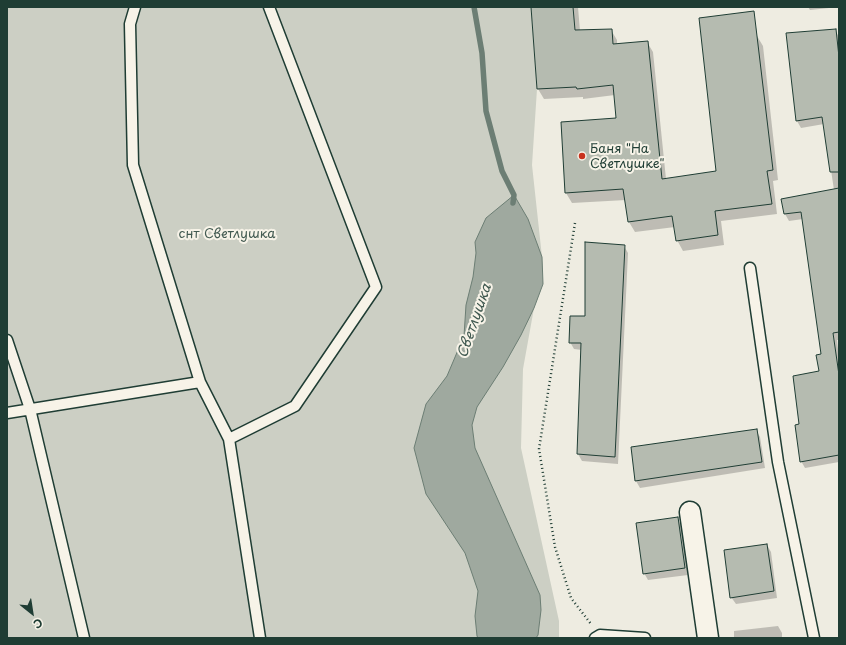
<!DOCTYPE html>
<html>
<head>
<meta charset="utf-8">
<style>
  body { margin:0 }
  #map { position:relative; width:846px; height:645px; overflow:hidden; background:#eeece1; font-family:"Playpen Sans",sans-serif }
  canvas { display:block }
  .frame { position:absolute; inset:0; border:8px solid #1f3d34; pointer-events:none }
  .north { position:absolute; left:12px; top:593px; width:40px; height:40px; -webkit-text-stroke:3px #f7f3e8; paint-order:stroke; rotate:150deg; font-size:11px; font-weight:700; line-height:16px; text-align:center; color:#1f3d34 }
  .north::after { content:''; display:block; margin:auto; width:14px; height:18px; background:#1f3d34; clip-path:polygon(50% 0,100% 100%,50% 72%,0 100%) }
</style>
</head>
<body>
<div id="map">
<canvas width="846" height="645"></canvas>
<div class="frame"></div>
<div class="north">С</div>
</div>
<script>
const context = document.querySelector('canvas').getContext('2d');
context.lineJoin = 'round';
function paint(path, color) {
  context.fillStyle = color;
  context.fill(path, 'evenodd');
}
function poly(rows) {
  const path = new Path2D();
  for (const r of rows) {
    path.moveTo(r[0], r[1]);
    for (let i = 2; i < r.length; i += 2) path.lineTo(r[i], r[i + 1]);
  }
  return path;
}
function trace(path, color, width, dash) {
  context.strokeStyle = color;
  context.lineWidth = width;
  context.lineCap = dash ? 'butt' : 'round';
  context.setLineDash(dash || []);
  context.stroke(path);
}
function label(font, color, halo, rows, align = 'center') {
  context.font = font + ' "Playpen Sans",sans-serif';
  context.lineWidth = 4;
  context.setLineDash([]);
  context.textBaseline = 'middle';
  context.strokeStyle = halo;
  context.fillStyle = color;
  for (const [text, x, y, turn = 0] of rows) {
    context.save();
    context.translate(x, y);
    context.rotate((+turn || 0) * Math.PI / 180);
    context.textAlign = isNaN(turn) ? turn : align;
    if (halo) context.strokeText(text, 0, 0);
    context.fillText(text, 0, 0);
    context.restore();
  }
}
paint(poly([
  [7,7,531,7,537,89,532,165,542,257,543,284,534,308,523,369,521,448,559,621,559,638,7,638]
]), '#cccfc4');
const water = poly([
  [514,195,528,219,542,257,543,284,534,308,521,335,503,367,477,407,472,425,475,448,540,595,541,610,538,635,536,638,478,638,477,636,475,616,478,591,465,553,426,494,414,448,426,404,447,376,464,336,466,305,473,277,476,253,475,242,486,218,514,195]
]);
paint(water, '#9fa99f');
trace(water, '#6c7e74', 1);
paint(poly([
  [532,7,578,7,580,31,611,30,617,40,617,45,647,42,653,52,666,179,717,172,757,36,763,46,778,180,773,181,777,214,721,221,724,245,683,251,677,240,675,227,635,232,629,222,626,200,572,203,566,193,617,119,615,95,583,99,583,97,544,99,538,89],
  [808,7,829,7,829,8,810,10],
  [835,30,839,37,839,340,837,340,839,358,839,462,805,468,801,461,801,425,820,372,822,355,803,219,789,221,785,214,834,190,824,124,801,128,797,121],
  [624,246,628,253,618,464,582,461,578,454,582,350,574,349,570,342,586,317],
  [756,430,760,437,765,468,640,488,636,481],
  [677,518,681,525,688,575,648,580,644,573],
  [767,545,771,552,777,598,736,604,731,597],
  [778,626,782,633,782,638,734,638,734,631]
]), '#0003');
trace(poly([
  [474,7,482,53,486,111,502,171,514,195,513,203]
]), '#6c7e74', 5.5);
const building = poly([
  [531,7,573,7,575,30,612,29,613,44,648,41,662,179,716,171,699,18,754,11,773,170,767,171,772,204,715,211,718,235,676,241,672,216,628,222,623,189,565,193,561,122,616,118,613,85,577,89,576,87,537,89,531,7],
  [836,29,839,57,839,172,830,172,822,117,796,121,786,33,836,29],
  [839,188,839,332,833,333,839,375,839,455,800,462,795,425,799,424,793,376,819,371,816,355,821,354,801,212,784,214,781,199,839,188],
  [585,242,625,245,615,457,577,454,581,343,569,343,570,316,585,316,585,242],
  [757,429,762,462,635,481,631,447,757,429],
  [678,517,685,568,643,574,636,523,678,517],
  [767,544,774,591,730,598,724,550,767,544]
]);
paint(building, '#b5bbb0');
trace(building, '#1f3d34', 1);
const service = poly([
  [135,7,130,24,133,165,200,382,229,439,260,638],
  [750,268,778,462,814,638],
  [7,340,30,409,84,638],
  [7,413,200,382],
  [229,439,295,406,376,287,269,7],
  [595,638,600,635,645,638]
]);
const minor = poly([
  [690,512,708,638]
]);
trace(service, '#1f3d34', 13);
trace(minor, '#1f3d34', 23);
trace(poly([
  [575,223,539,449,555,547,571,598,591,624]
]), '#1f3d34', 2.5, [1, 3]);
trace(service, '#f7f3e8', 10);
trace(minor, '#f7f3e8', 20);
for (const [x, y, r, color] of [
  [582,156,4,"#c8321e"]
]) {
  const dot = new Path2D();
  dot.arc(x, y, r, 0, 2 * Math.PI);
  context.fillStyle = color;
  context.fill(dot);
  trace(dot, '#f7f3e8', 1.5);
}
label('13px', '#1f3d34', '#f7f3e8', [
  ["Баня \"На",590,149],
  ["Светлушке\"",590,164]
], 'left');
label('13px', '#425a51', '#f7f3e8', [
  ["снт Светлушка",227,234]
]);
label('italic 14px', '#3f584f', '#f7f3e8', [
  ["Светлушка",475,321,-71]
]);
</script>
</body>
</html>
